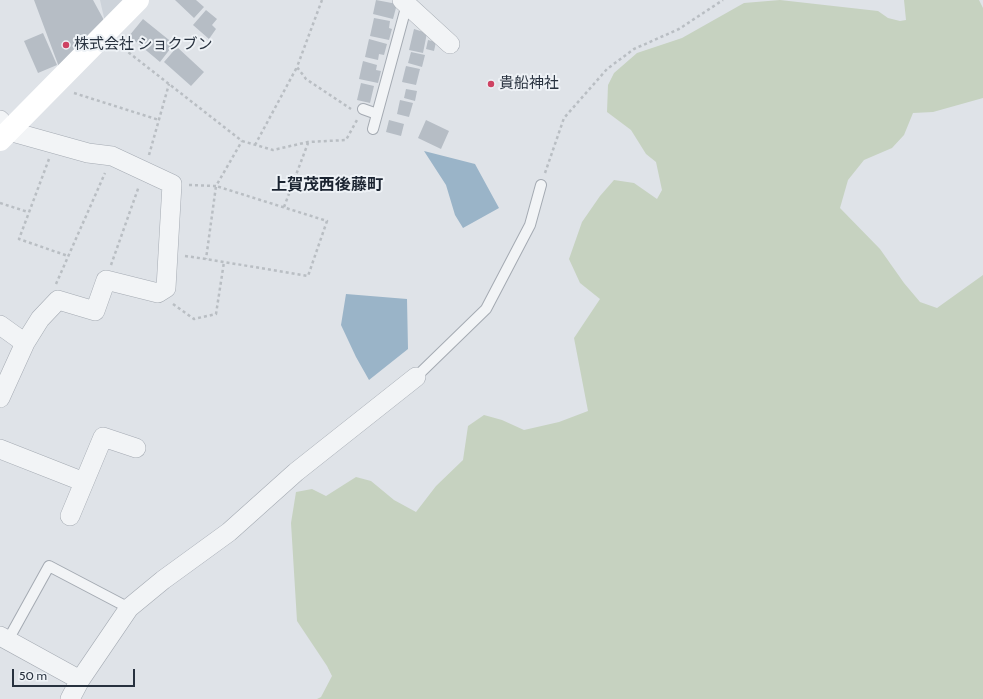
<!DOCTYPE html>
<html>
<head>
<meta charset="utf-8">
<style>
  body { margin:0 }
  #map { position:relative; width:983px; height:699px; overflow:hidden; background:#dfe3e8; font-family:Cabin,sans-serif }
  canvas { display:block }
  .scale { position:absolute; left:12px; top:669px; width:123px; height:18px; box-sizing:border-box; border:2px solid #28323f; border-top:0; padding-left:5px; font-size:12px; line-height:14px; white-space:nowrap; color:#28323f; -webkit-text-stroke:3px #eef2f6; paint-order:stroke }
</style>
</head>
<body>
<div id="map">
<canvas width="983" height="699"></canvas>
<div class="scale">50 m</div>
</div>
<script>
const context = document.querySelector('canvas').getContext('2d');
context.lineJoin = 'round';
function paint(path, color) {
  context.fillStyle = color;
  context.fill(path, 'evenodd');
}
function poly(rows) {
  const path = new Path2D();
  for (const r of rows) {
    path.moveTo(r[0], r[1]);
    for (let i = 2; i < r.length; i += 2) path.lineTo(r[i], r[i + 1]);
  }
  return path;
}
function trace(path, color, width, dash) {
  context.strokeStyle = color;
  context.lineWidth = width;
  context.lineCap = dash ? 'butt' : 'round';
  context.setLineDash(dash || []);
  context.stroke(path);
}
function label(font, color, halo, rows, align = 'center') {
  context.font = font + ' Cabin,"Noto Sans JP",sans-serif';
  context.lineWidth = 4;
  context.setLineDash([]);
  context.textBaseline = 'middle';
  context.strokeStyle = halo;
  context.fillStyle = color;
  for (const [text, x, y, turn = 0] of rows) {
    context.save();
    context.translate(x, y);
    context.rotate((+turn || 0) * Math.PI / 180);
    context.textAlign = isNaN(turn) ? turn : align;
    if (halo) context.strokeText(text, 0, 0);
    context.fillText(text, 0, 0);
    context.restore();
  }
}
paint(poly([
  [100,0,128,0,105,22]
]), '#cdd3da');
paint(poly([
  [780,0,878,11,888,18,900,21,906,20,904,0,979,0,983,8,983,98,933,112,913,113,904,135,892,148,864,160,848,180,840,208,880,249,904,283,920,302,937,308,983,275,983,699,317,699,321,697,332,676,327,666,297,621,291,523,296,492,312,489,326,496,356,477,371,481,394,500,416,512,436,486,463,460,468,426,484,415,502,420,524,430,559,422,588,411,574,338,600,299,580,283,569,259,582,222,600,196,614,180,634,183,657,199,662,190,656,162,646,154,631,130,607,112,608,85,614,73,637,53,682,38,744,3]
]), '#c6d2c0');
paint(poly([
  [424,151,475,164,499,208,463,228,455,215,446,185],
  [346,294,407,299,408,349,369,380,356,357,341,325]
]), '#9ab4c8');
paint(poly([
  [34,0,93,0,105,22,59,67],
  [175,0,196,0,204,7,194,18],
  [376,0,397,4,393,19,373,14],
  [206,10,217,19,212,25,216,29,209,39,193,25],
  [374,18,390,21,389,28,392,29,389,40,370,36],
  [143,19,174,44,160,62,129,36],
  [414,29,427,33,423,53,409,50],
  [43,33,57,65,38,73,24,41],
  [369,39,387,44,384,55,379,54,378,60,365,57],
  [428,40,436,42,434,51,426,49],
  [177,47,204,72,191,86,164,62],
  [411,52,425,55,422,67,408,63],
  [363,61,377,65,376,70,381,71,378,83,359,79],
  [406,66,420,69,416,85,402,82],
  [361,83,374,86,370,103,357,100],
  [406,89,417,91,415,101,404,98],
  [400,100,413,103,409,117,397,114],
  [389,120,404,124,401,136,386,132],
  [426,120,449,131,441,149,418,138]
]), '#b6bdc5');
const lane = poly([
  [363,109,377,114],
  [373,129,407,4],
  [416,377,486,309,530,225,541,185],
  [8,640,49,566,129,608]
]);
const street = poly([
  [402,0,450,44],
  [0,120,9,131,88,153,112,156,172,184,166,288,158,293,106,280,95,311,58,300,40,319,25,343,0,398],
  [0,325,25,343],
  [0,449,84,482],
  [70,516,103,437,136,448],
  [0,636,80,680,129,608,163,580,229,532,296,472,416,377],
  [70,699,80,680]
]);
trace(lane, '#a4aab2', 12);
trace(street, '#a4aab2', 20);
trace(poly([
  [322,0,297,67,306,79,351,109],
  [119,45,242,141,273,150,308,142,346,140,357,120],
  [74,93,159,120],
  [255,145,297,67],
  [149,155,169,84],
  [49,159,19,239,68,256],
  [545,173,564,118,607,69,634,49,679,29,723,0],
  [189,185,216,186,242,141],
  [0,203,28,212],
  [284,207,308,143],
  [185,256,206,259,308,276,327,221,216,186,206,259],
  [111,265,139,186],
  [56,284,105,173],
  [173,304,194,319,216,314,224,262]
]), '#b9bec3', 2.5, [3, 3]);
trace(lane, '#f2f4f6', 10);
trace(street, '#f2f4f6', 19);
trace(poly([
  [0,140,138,0]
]), '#fff', 22);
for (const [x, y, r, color] of [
  [66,45,4,"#ce4363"],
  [491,84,4,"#ce4363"]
]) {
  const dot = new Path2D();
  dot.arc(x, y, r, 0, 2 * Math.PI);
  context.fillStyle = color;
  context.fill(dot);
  trace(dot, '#eef2f6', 1.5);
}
label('15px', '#28323f', '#eef2f6', [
  ["株式会社 ショクブン",74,45],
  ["貴船神社",499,84]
], 'left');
label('bold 16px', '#1a2330', '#eef2f6', [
  ["上賀茂西後藤町",327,185]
]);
</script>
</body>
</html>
